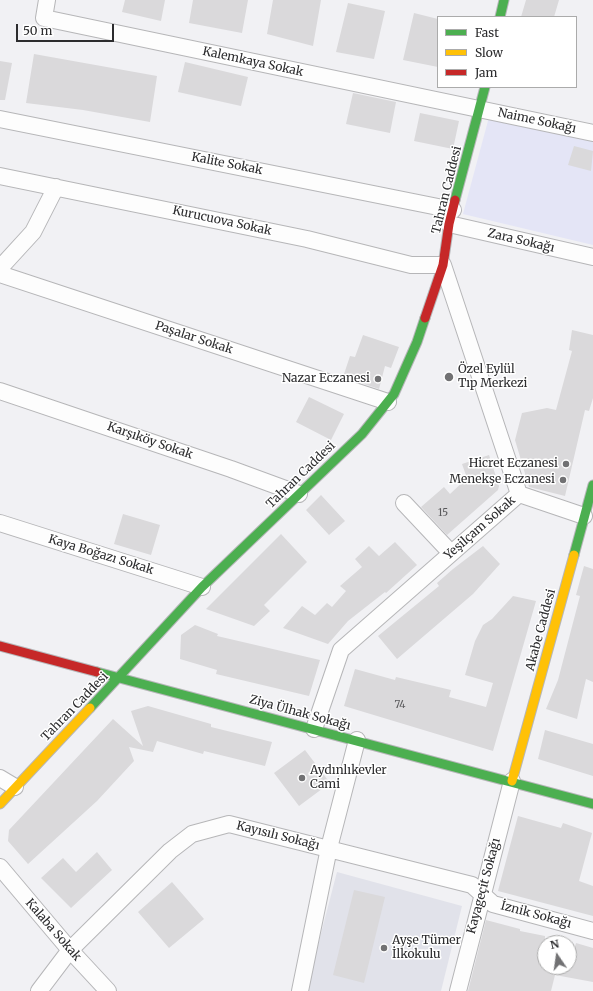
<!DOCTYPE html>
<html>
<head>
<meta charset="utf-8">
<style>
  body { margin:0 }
  #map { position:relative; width:593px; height:991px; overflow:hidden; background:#f1f1f4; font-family:Merriweather,serif }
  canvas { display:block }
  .legend { position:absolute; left:437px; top:16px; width:140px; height:72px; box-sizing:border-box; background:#fff; border:1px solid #ababab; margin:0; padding:5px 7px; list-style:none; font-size:12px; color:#2c2c2e }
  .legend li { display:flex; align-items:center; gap:8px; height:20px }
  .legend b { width:20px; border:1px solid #ababab }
  .north { position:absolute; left:537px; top:935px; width:40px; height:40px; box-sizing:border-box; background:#fff; border:1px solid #ababab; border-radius:50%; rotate:347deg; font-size:11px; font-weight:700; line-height:16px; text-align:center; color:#2c2c2e }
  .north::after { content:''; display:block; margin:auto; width:14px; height:18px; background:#717173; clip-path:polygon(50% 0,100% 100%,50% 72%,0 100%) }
  .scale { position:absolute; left:16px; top:24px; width:98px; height:18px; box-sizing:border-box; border:2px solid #2c2c2e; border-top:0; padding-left:5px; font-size:12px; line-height:14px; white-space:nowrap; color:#2c2c2e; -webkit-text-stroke:3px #fff; paint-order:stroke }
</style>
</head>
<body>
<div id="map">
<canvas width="593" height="991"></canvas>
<ul class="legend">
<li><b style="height:5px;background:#4caf50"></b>Fast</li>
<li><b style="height:5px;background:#ffc107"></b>Slow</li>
<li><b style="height:5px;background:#c62828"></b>Jam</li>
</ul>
<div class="north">N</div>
<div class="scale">50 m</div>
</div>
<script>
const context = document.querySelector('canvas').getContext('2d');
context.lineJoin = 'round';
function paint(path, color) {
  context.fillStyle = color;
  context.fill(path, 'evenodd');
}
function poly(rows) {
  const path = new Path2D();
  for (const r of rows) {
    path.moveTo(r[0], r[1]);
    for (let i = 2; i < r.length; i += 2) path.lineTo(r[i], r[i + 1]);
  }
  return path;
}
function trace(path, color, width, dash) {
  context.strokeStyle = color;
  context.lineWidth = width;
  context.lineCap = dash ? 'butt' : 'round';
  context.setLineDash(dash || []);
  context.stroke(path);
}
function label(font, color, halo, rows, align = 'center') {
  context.font = font + ' Merriweather,serif';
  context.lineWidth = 3;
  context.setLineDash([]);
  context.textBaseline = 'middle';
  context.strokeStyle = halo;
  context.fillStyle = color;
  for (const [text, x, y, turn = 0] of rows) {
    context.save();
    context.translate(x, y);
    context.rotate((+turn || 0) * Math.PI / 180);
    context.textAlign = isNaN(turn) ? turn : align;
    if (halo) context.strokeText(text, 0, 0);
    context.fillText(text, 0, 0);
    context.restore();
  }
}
paint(poly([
  [337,872,462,906,441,991,306,991]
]), '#e1e2ea');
paint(poly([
  [489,117,593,142,593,245,463,214]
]), '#e4e5f6');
paint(poly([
  [125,0,165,0,161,21,122,12],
  [193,0,248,0,242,33,189,23],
  [273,0,321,0,313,46,267,34],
  [526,0,559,0,554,17,521,17],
  [348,3,385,11,374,59,336,52],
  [414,13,438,19,438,67,403,60],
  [34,54,157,76,150,122,83,110,26,103],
  [0,61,12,63,5,100,0,100],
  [185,62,248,77,241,106,178,92],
  [353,93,396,102,390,133,346,124],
  [420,113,459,121,453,149,414,141],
  [574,146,593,151,591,171,568,165],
  [572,330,593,335,593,398,589,411,585,410,565,496,529,487,515,440,522,413,547,408,556,410,572,351,569,350],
  [363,335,399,347,391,368,385,366,379,389,343,377,350,356,355,357],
  [309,397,344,414,331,440,296,422],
  [489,455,499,486,498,490,447,535,421,507,444,487,450,494,467,478,462,464],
  [321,495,345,521,329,535,306,510],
  [123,514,160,525,151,555,114,544],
  [281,534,307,562,264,605,270,611,254,626,206,609],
  [395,542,417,565,386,593,385,592,348,621,328,644,283,628,302,606,315,615,327,603,332,607,346,591,340,586,362,567,355,559,369,546,379,556],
  [483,546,500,564,473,594,397,659,378,636,439,586,437,583,453,569],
  [584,566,593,569,593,682,586,679,577,719,546,709,558,680,580,596,576,595],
  [513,596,536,601,493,751,344,706,355,669,395,680,396,677,451,690,449,697,486,707,493,683,465,675,475,641,483,625,492,619],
  [195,625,218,634,217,636,320,660,309,696,216,674,217,670,180,659,181,635],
  [148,706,211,724,211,727,272,742,265,766,204,751,203,754,157,741,153,752,129,747,134,761,97,801,28,864,8,841,9,830,113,719,143,746,131,711],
  [545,730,593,744,593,776,538,759],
  [305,750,330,783,299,806,274,773],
  [518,816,561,828,563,823,592,833,579,881,593,886,593,916,498,891],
  [97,852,112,870,71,908,41,878,63,858,76,872],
  [172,882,204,919,169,948,138,912],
  [354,890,385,897,364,983,333,975],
  [486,920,520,929,520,931,545,936,545,967,570,967,576,943,593,948,593,982,555,975,551,991,468,991]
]), '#dad9db');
const street = poly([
  [47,0,44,18,593,133],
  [0,119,453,210],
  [0,176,307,239,411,265,443,265,519,494,341,650,314,729],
  [449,224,593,257],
  [0,268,33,232,56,187],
  [0,274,388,402],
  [0,391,231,469,299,494],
  [519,494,584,516],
  [404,503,451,553],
  [0,523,202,587],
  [0,778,15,787],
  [0,867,70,950,108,991],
  [39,991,70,950,170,851,192,834,229,824,472,885,493,904,593,931],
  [300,991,329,848,357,740],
  [458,991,512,781]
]);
const fast = poly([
  [500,17,504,0],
  [455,200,485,87],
  [574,555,593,485],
  [97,672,593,804],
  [90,708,202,587,362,434,394,394,417,342,425,318]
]);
const slow = poly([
  [512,781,574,555],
  [0,804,90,708]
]);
const jam = poly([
  [425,318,443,265,449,224,455,200],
  [0,646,97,672]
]);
trace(street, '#b6b6b8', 18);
trace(fast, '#b6b6b8', 11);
trace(slow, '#b6b6b8', 11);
trace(jam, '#b6b6b8', 11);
trace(street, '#fdfdfd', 16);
trace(fast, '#4caf50', 9);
trace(slow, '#ffc107', 9);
trace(jam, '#c62828', 9);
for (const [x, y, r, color] of [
  [449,377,5,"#717173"],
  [378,379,4,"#717173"],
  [566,464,4,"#717173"],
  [563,480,4,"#717173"],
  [302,778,4,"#717173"],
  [384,948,4,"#717173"]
]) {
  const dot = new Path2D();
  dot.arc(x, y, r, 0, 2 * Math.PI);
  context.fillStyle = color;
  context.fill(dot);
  trace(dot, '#fff', 1.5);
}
label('10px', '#59595b', null, [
  ["15",443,513],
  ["74",400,705]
]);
label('12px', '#2c2c2e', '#fff', [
  ["Kalemkaya Sokak",253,62,12],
  ["Naime Sokağı",537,121,12],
  ["Kalite Sokak",227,164,11],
  ["Tahran Caddesi",447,190,-76],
  ["Kurucuova Sokak",222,221,12],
  ["Zara Sokağı",521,241,13],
  ["Paşalar Sokak",194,338,18],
  ["Karşıköy Sokak",150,441,19],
  ["Tahran Caddesi",301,475,-44],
  ["Yeşilçam Sokak",480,528,-41],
  ["Kaya Boğazı Sokak",101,555,17],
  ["Akabe Caddesi",541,630,-75],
  ["Tahran Caddesi",75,707,-46],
  ["Ziya Ülhak Sokağı",300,713,15],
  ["Kayısılı Sokağı",278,836,14],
  ["Kayageçit Sokağı",484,886,-75],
  ["İznik Sokağı",536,915,15],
  ["Kalaba Sokak",53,930,49]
]);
label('12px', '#2c2c2e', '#fff', [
  ["Özel Eylül",458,370],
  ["Tıp Merkezi",458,384],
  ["Nazar Eczanesi",370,379,"right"],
  ["Hicret Eczanesi",558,464,"right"],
  ["Menekşe Eczanesi",555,480,"right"],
  ["Aydınlıkevler",310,771],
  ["Cami",310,785],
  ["Ayşe Tümer",392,941],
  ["İlkokulu",392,955]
], 'left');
</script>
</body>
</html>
